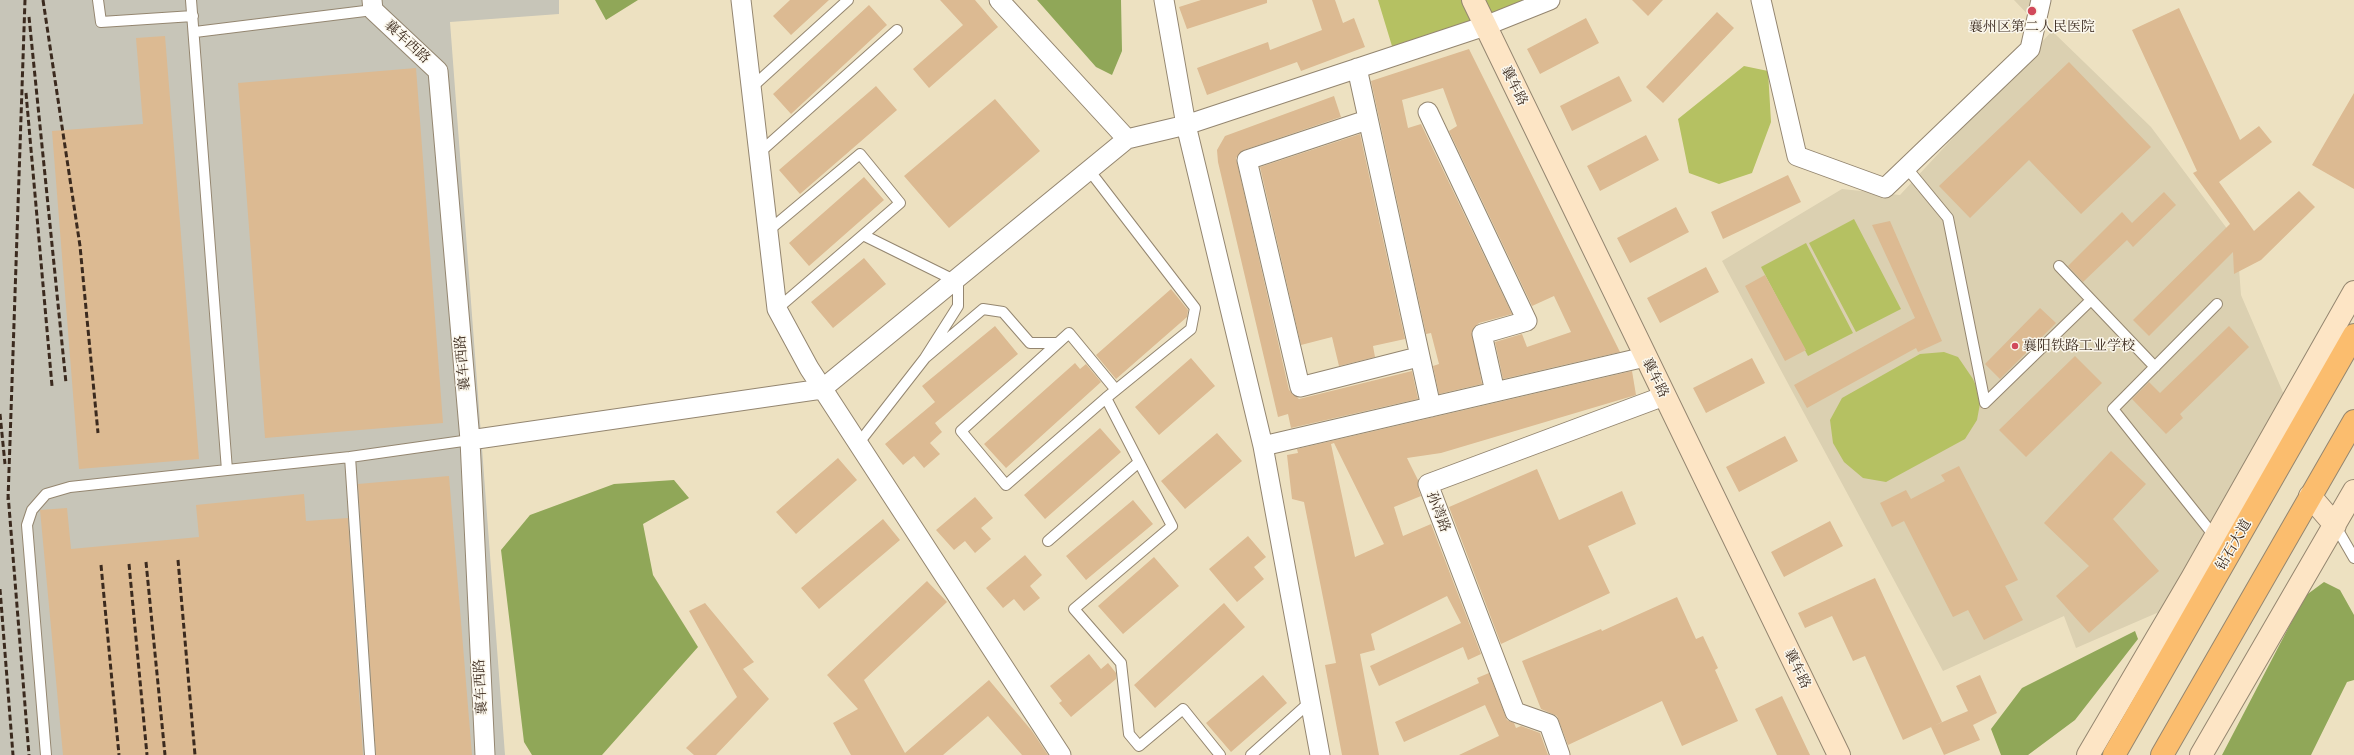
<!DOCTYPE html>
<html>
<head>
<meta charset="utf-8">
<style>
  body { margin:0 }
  canvas { display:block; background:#ede1c1 }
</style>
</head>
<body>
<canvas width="2354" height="755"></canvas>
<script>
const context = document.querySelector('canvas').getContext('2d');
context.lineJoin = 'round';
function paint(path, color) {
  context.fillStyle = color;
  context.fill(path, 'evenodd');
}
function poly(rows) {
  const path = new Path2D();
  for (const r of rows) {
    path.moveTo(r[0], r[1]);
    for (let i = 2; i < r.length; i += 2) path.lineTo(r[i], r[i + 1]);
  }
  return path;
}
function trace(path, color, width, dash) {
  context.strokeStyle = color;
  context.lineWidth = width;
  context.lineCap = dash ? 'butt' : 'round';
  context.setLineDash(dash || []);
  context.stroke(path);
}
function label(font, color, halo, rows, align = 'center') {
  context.font = font + ' "EB Garamond","Noto Serif SC",serif';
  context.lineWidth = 3;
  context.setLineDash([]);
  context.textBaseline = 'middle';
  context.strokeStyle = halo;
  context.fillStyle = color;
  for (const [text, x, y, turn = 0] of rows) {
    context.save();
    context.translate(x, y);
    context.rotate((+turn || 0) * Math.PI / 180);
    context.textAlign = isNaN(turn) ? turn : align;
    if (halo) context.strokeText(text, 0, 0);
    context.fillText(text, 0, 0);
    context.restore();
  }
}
paint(poly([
  [2014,0,2041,0,2035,22],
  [2052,31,2151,127,2237,242,2241,295,2285,397,2166,609,2076,648,2064,616,1943,671,1722,261,1842,189,1900,195]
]), '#dbd0b1');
paint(poly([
  [0,0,559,0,559,14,450,22,505,755,0,755]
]), '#c7c5b8');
paint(poly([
  [1378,0,1550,0,1395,56],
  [1744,66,1768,71,1771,122,1752,173,1719,184,1689,173,1678,119],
  [1854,219,1901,309,1856,332,1809,243],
  [1806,243,1853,333,1808,356,1761,267],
  [1944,352,1958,357,1973,379,1981,398,1977,420,1965,439,1886,482,1863,478,1844,462,1833,443,1830,420,1842,398,1920,354]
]), '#b5c162');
paint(poly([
  [595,0,638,0,606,20],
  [1037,0,1121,0,1122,51,1112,75,1096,67],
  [674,480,689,498,643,524,653,575,698,647,602,755,532,755,524,742,501,550,530,515,614,484],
  [2324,582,2340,590,2354,615,2354,680,2347,682,2311,755,2222,755,2305,596],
  [2135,631,2138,639,2075,720,2028,755,2001,755,1991,729,2022,688]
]), '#90a758');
paint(poly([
  [790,0,829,0,791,35,773,16],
  [940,0,975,0,998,27,929,88,913,69,963,25],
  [1201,0,1267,0,1267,3,1187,29,1179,7],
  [1312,0,1335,0,1343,23,1354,18,1365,47,1301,71,1297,62,1207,95,1197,68,1268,42,1270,50,1322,30],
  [1632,0,1663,0,1648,16],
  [869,5,887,25,791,114,773,94],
  [2179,8,2240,140,2259,126,2272,142,2219,182,2254,231,2299,191,2315,207,2261,260,2234,274,2233,252,2149,336,2133,320,2230,224,2193,173,2197,171,2132,30],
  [1717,12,1734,28,1663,103,1646,87],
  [1586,18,1599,43,1540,74,1527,49],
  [165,36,199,459,79,469,52,131,143,124,136,38],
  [1469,49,1620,352,1503,379,1495,342,1522,334,1527,347,1571,332,1554,296,1532,306,1449,131,1457,126,1443,88,1402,100,1408,128,1421,124,1512,314,1479,323,1472,331,1482,384,1439,394,1433,366,1439,364,1431,333,1426,334,1371,81],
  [2069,62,2151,147,2081,214,2029,160,1970,218,1939,186],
  [416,68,443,423,265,438,238,83],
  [1619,76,1632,101,1572,131,1560,106],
  [876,86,897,110,800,194,779,170],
  [2354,93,2354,189,2312,165],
  [1334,96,1341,117,1244,150,1236,158,1289,390,1299,399,1412,371,1418,399,1291,428,1288,414,1278,417,1218,162,1217,150,1225,136],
  [995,99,1040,151,949,228,904,176],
  [1360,134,1405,339,1373,346,1375,357,1339,366,1332,337,1301,345,1260,167],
  [1646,135,1659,160,1600,191,1587,166],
  [1788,175,1801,202,1723,239,1711,212],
  [864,177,884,200,809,266,789,243],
  [2164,192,2176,205,2133,247,2127,240,2083,282,2068,266,2122,212,2132,223],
  [1676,207,1689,232,1630,263,1617,238],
  [1890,221,1942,341,1918,352,1916,348,1807,408,1794,385,1915,318,1872,225],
  [864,258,886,284,833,328,811,302],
  [1706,267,1719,292,1660,323,1647,298],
  [1765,275,1806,350,1785,361,1745,286],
  [1171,289,1188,310,1187,317,1116,379,1096,355],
  [2040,308,2056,323,2000,379,1985,364],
  [995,326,1018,354,935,423,942,432,930,443,940,454,924,468,914,456,903,465,885,444,935,402,922,386],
  [2229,326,2249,347,2180,414,2183,418,2166,434,2132,399,2149,382,2160,393],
  [2075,356,2102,383,2026,457,1999,430],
  [1191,358,1215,386,1159,435,1135,407],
  [1752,358,1765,383,1706,413,1693,388],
  [1075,363,1080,369,1086,364,1101,382,1006,468,984,444],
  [1632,371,1636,395,1441,453,1407,458,1418,480,1418,488,1421,496,1394,507,1403,536,1431,524,1481,654,1468,660,1463,647,1379,686,1370,666,1461,623,1447,596,1371,634,1375,650,1360,654,1379,755,1342,755,1325,665,1336,663,1304,502,1292,499,1287,455,1298,453,1297,449],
  [1334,443,1384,544,1355,557,1331,444],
  [1100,428,1121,452,1045,519,1024,495],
  [1217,433,1242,461,1185,509,1161,481],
  [1785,436,1798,461,1739,492,1726,467],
  [2111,451,2146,484,2113,519,2159,571,2089,633,2056,596,2089,566,2044,523],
  [838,458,857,480,796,534,776,512],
  [1959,466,2018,580,2005,586,2023,620,1984,640,1968,610,1953,617,1904,521,1892,527,1880,503,1906,490,1911,499,1945,481,1941,475],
  [1537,469,1559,520,1622,491,1636,524,1588,546,1610,593,1501,644,1449,507],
  [449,476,472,755,376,755,358,484],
  [304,494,306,521,348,518,363,755,63,755,40,510,67,508,71,549,199,537,196,505],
  [975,497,993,518,981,528,991,539,975,553,965,541,954,550,936,530],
  [1133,500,1153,524,1086,580,1066,556],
  [883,519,900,540,819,609,801,588],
  [1830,521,1843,546,1784,577,1771,552],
  [1248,536,1266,557,1254,567,1264,579,1237,602,1209,569],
  [1025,555,1042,575,1030,586,1040,598,1024,611,1014,599,1003,608,986,588],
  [1154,557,1179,586,1123,634,1098,606],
  [1875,578,1942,722,1903,740,1865,656,1853,661,1832,616,1805,628,1798,613],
  [927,581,947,602,864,680,905,753,989,680,1032,731,1048,755,1022,755,988,716,943,755,851,755,833,723,858,709,827,675],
  [1677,597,1696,639,1703,636,1718,668,1715,670,1738,721,1682,746,1662,701,1568,745,1557,716,1541,709,1522,661,1601,629,1602,631],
  [705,603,754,662,743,669,769,699,716,755,694,755,686,748,737,697,689,611],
  [1224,603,1245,627,1155,708,1134,685],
  [1089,654,1101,669,1108,663,1116,673,1116,679,1071,717,1059,703,1062,701,1050,686],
  [1489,673,1507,720,1514,723,1516,728,1521,726,1540,733,1548,755,1459,755,1499,736,1485,705,1404,742,1395,722,1479,683,1477,678],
  [1263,675,1287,703,1231,752,1206,723],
  [1980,675,1997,713,1973,725,1980,740,1944,755,1931,727,1968,711,1956,686],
  [1782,696,1810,755,1777,755,1755,709]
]), '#dcba92');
const lane = poly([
  [98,0,101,22,193,16],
  [191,0,227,470,350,457,370,755],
  [195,32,373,10],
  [751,88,848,0],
  [759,153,897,30],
  [1906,167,1948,218,1985,403],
  [1089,170,1195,308,1191,329,1106,398,1172,526,1074,609,1121,663,1129,734,1139,746,1183,709,1220,755],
  [768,231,860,154,900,203,863,235],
  [2059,266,2155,367],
  [777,309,863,235,954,280,958,286,958,306,925,358],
  [1106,398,1006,485,961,431,1069,333,1116,390],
  [1985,403,2091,300],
  [858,444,925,358,983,309,1003,312,1030,343,1058,343],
  [350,457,470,440],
  [2335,525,2354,558],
  [2215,537,2113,409,2217,304],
  [1048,541,1139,462],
  [46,755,27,525,32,510,46,494,70,487,227,470],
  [1251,755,1310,702]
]);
const street = poly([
  [372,0,373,10,438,71,470,440,485,755],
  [741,0,777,309,809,368,1061,755],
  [999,0,1127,139],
  [1164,0,1186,125,1263,446,1320,755],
  [1761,0,1797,156,1885,188,2030,49,2041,0],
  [1357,68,1431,407],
  [1428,112,1527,321,1482,334,1495,392],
  [1367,120,1247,160,1300,387,1418,357],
  [470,440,822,389,1127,139,1186,125,1485,26,1550,0],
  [1263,446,1645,357],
  [1560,755,1549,724,1515,712,1428,484,1664,396]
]);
const secondary = poly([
  [1473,0,1839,755],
  [2310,496,2335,525],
  [2088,755,2192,578,2354,292],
  [2201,755,2354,491]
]);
const highway = poly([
  [2114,755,2354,335],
  [2162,755,2354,421]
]);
trace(lane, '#948670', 12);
trace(street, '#948670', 21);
trace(secondary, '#948670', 24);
trace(highway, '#948670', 24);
trace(lane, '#fff', 10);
trace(street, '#fff', 19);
trace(secondary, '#fde5c5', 22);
trace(highway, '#fbbd6e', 22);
trace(poly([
  [43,0,80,246,98,433],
  [29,17,66,383],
  [26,93,52,386],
  [0,414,5,464],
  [8,494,29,755],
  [8,500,25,0],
  [178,560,195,755],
  [146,562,165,755],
  [129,564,147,755],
  [101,565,119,755],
  [0,589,13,755]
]), '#3b2a1e', 3, [6, 3]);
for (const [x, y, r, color] of [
  [2032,11,5,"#d1495b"],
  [2015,346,4,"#d1495b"]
]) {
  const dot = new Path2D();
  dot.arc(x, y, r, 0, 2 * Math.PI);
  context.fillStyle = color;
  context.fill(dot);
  trace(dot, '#fbf7ec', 1.5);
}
label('14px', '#3b2a1e', '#fbf7ec', [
  ["襄州区第二人民医院",2032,27],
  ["襄阳铁路工业学校",2023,346,"left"]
]);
label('14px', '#3b2a1e', '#fbf7ec', [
  ["襄车西路",407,42,43],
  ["襄车路",1514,86,64],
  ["襄车西路",463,363,-95],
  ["襄车路",1655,378,64],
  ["孙湾路",1438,512,69],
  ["钻石大道",2234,545,-60],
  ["襄车路",1797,669,64],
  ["襄车西路",481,687,-93]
]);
</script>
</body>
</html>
